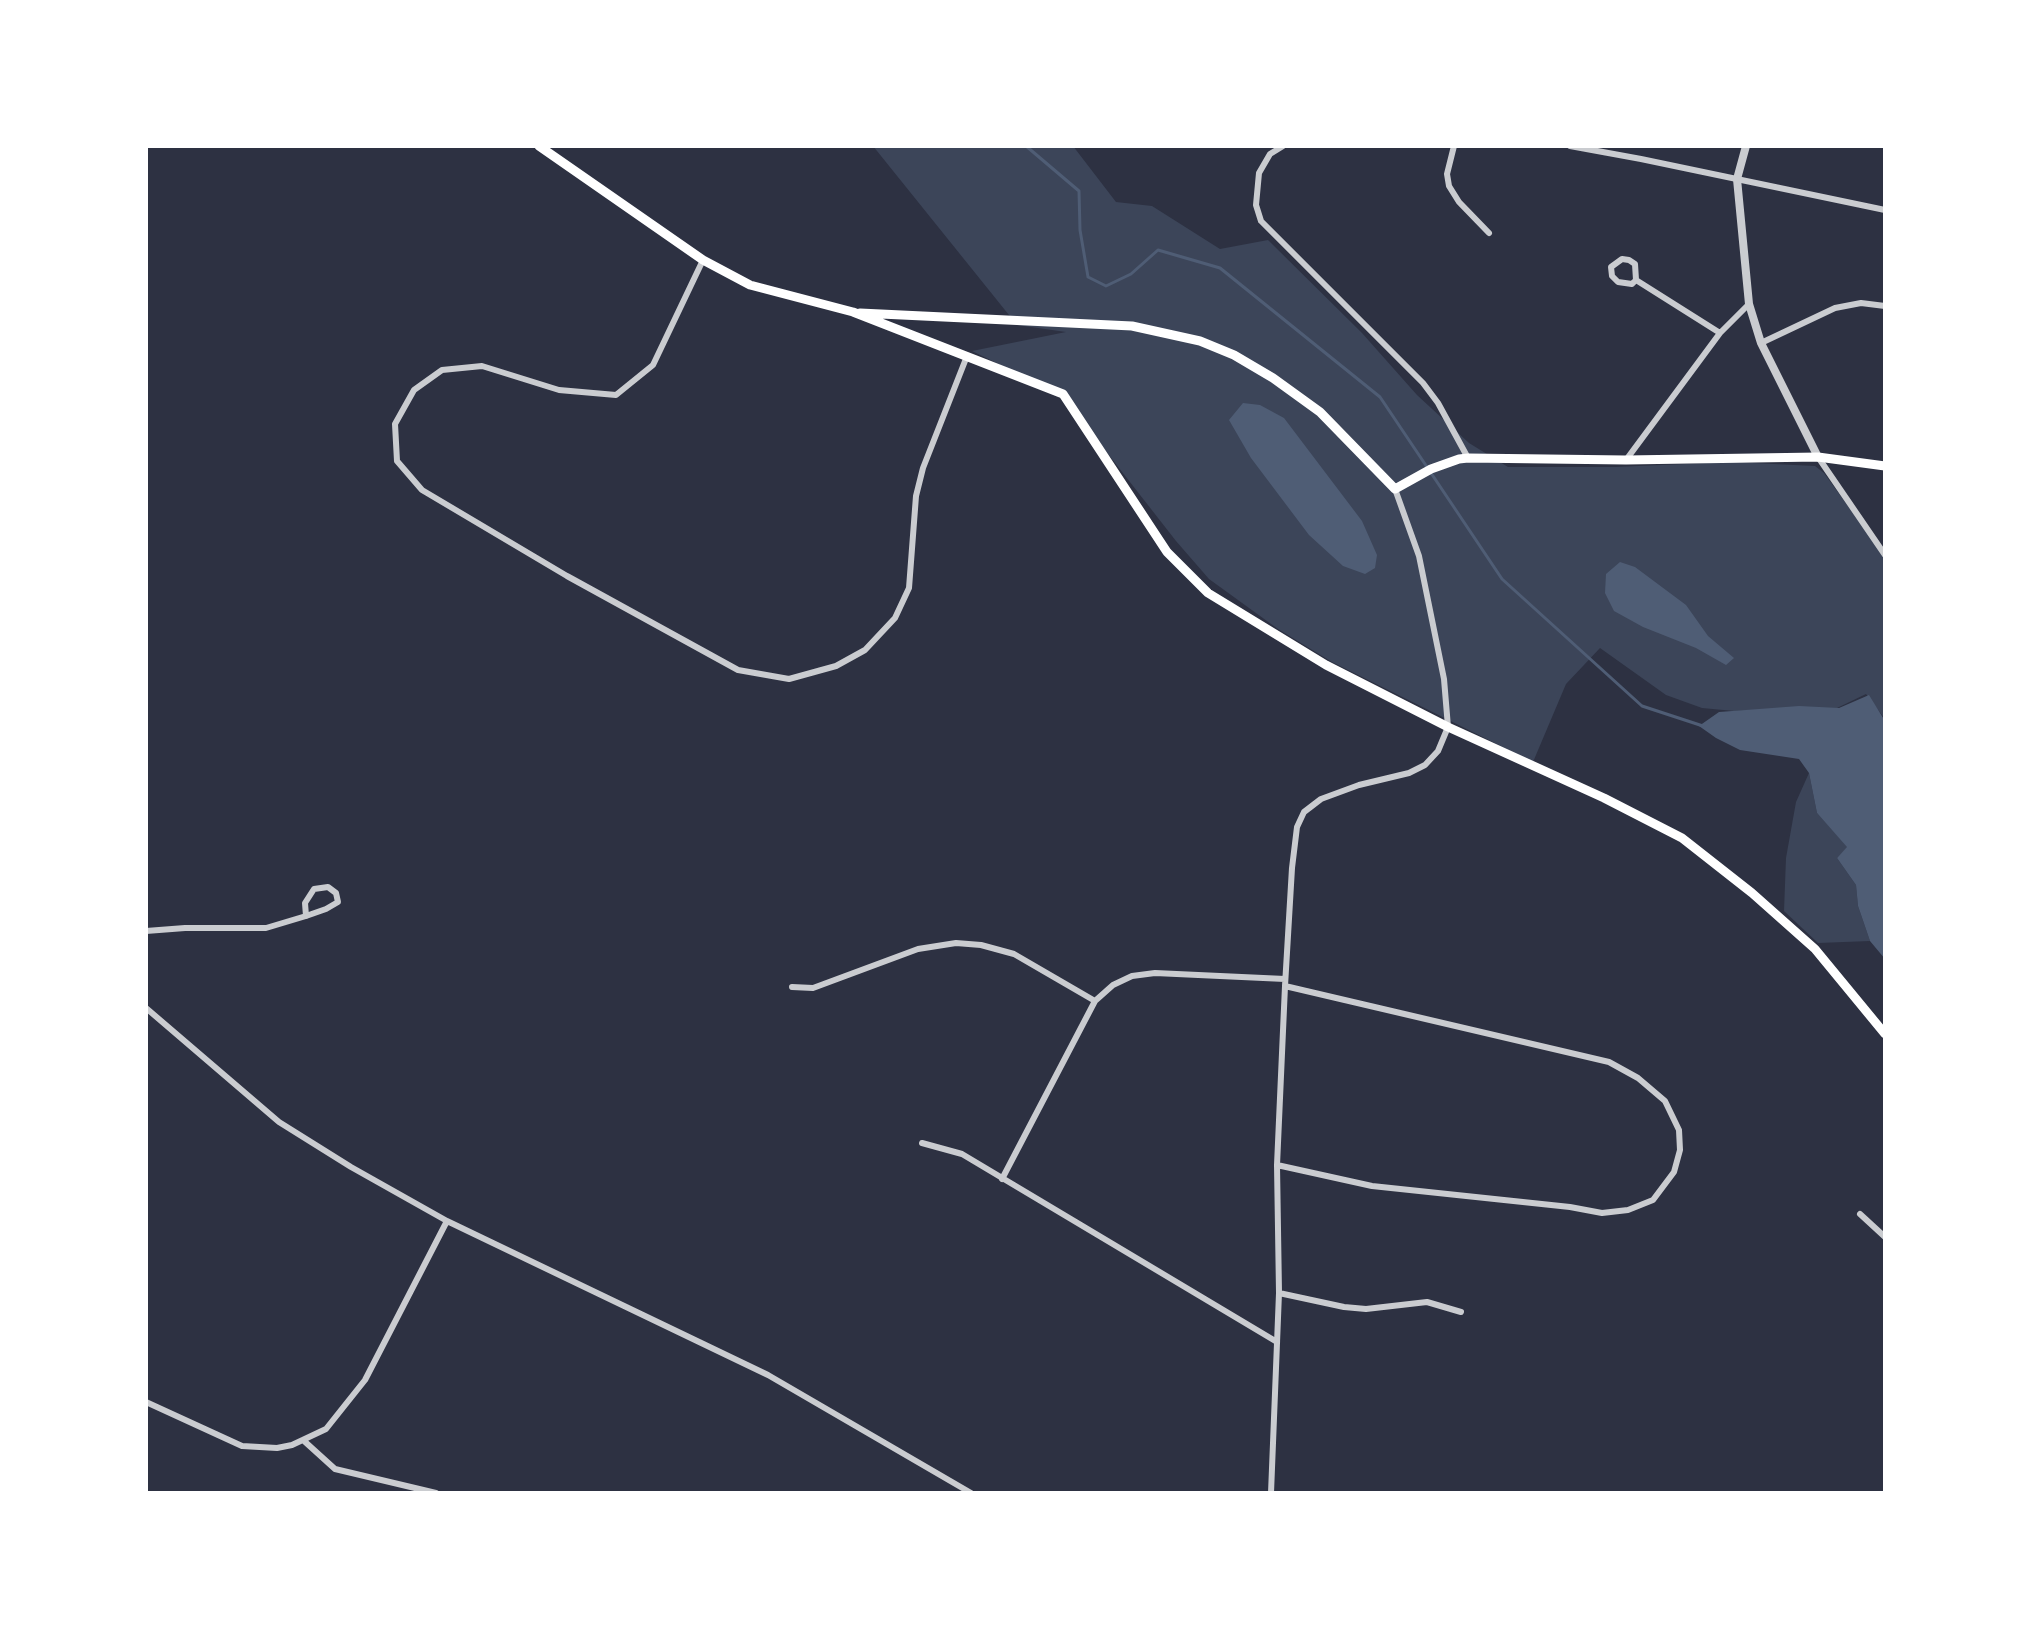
<!DOCTYPE html>
<html>
<head>
<meta charset="utf-8">
<style>
  body { margin:0 }
  #map { position:relative; width:2031px; height:1639px; overflow:hidden; background:#2d3142; font-family:"Zilla Slab",serif }
  canvas { display:block }
  .frame { position:absolute; inset:0; border:148px solid #fff; pointer-events:none }
</style>
</head>
<body>
<div id="map">
<canvas width="2031" height="1639"></canvas>
<div class="frame"></div>
</div>
<script>
const context = document.querySelector('canvas').getContext('2d');
context.lineJoin = 'round';
function paint(path, color) {
  context.fillStyle = color;
  context.fill(path, 'evenodd');
}
function poly(rows) {
  const path = new Path2D();
  for (const r of rows) {
    path.moveTo(r[0], r[1]);
    for (let i = 2; i < r.length; i += 2) path.lineTo(r[i], r[i + 1]);
  }
  return path;
}
function trace(path, color, width, dash) {
  context.strokeStyle = color;
  context.lineWidth = width;
  context.lineCap = dash ? 'butt' : 'round';
  context.setLineDash(dash || []);
  context.stroke(path);
}
paint(poly([
  [873,146,1073,146,1116,202,1152,206,1220,249,1268,240,1362,333,1417,395,1469,443,1508,467,1615,467,1732,462,1815,466,1824,473,1885,557,1885,719,1866,694,1837,708,1734,711,1702,708,1666,695,1600,648,1566,684,1533,762,1332,662,1278,629,1209,579,1176,541,1062,395,972,351,1066,332,1017,325],
  [1809,773,1817,813,1848,847,1837,858,1856,885,1858,906,1870,941,1818,943,1784,911,1786,858,1796,802]
]), '#3c4559');
paint(poly([
  [1243,403,1260,405,1284,418,1362,521,1377,555,1375,568,1365,574,1343,566,1309,535,1251,458,1229,420],
  [1620,562,1635,567,1686,605,1708,636,1734,658,1726,665,1696,648,1643,627,1614,611,1605,593,1606,574],
  [1869,695,1885,721,1885,959,1870,941,1858,906,1856,885,1837,858,1847,847,1817,813,1809,773,1799,759,1740,750,1716,738,1699,726,1719,712,1799,706,1839,708]
]), '#4f5d75');
trace(poly([
  [1026,146,1079,191,1080,230,1088,277,1106,286,1131,274,1158,250,1220,268,1380,397,1427,467],
  [1431,473,1502,579,1642,706,1703,726]
]), '#4f5d75', 3);
trace(poly([
  [1283,146,1270,154,1259,173,1256,205,1261,221,1423,383,1438,403,1468,458],
  [1454,146,1447,174,1449,186,1459,202,1489,233],
  [1570,146,1641,159,1885,210],
  [703,260,653,365,616,395,559,390,482,366,442,370,414,390,395,424,397,461,422,490,567,576,738,670,789,679,836,666,865,650,895,618,909,588,916,496,923,468,967,356],
  [1636,280,1632,284,1618,282,1612,276,1611,267,1622,259,1629,260,1635,264,1636,280,1720,333],
  [1761,343,1835,308,1861,303,1885,306],
  [1818,457,1885,555],
  [1626,460,1720,333,1749,304],
  [146,931,185,928,266,928,306,916,326,909,338,902,336,893,328,887,314,889,305,903,306,916],
  [792,987,813,988,918,949,956,943,981,945,1014,954,1095,1001],
  [146,1008,279,1122,351,1167,447,1221,768,1375,971,1493],
  [922,1143,962,1154,1277,1342],
  [1277,1165,1372,1186,1570,1207,1602,1213,1628,1210,1653,1200,1674,1172,1680,1150,1679,1130,1665,1101,1638,1078,1609,1062,1285,986],
  [1002,1179,1095,1001,1113,985,1132,976,1155,973,1285,979],
  [1860,1214,1885,1237],
  [1279,1293,1344,1307,1366,1309,1427,1302,1461,1312],
  [146,1402,242,1446,277,1448,292,1445,326,1429,365,1380,447,1221],
  [303,1440,335,1469,436,1493],
  [1271,1493,1279,1293,1277,1165,1285,986,1292,868,1297,827,1304,812,1321,799,1359,785,1409,773,1425,765,1438,751,1448,727,1444,679,1419,556,1395,489]
]), '#caccd0', 6);
trace(poly([
  [1746,146,1737,179,1749,304,1761,343,1818,457]
]), '#caccd0', 8);
trace(poly([
  [539,146,703,260,750,285,853,312,1063,394,1167,552,1208,593,1326,665,1448,727,1604,798,1682,838,1752,893,1815,949,1885,1034],
  [860,313,1132,326,1200,341,1234,355,1273,378,1320,412,1395,489,1431,469,1459,459,1468,458,1626,460,1818,457,1885,466]
]), '#fff', 9);
</script>
</body>
</html>
